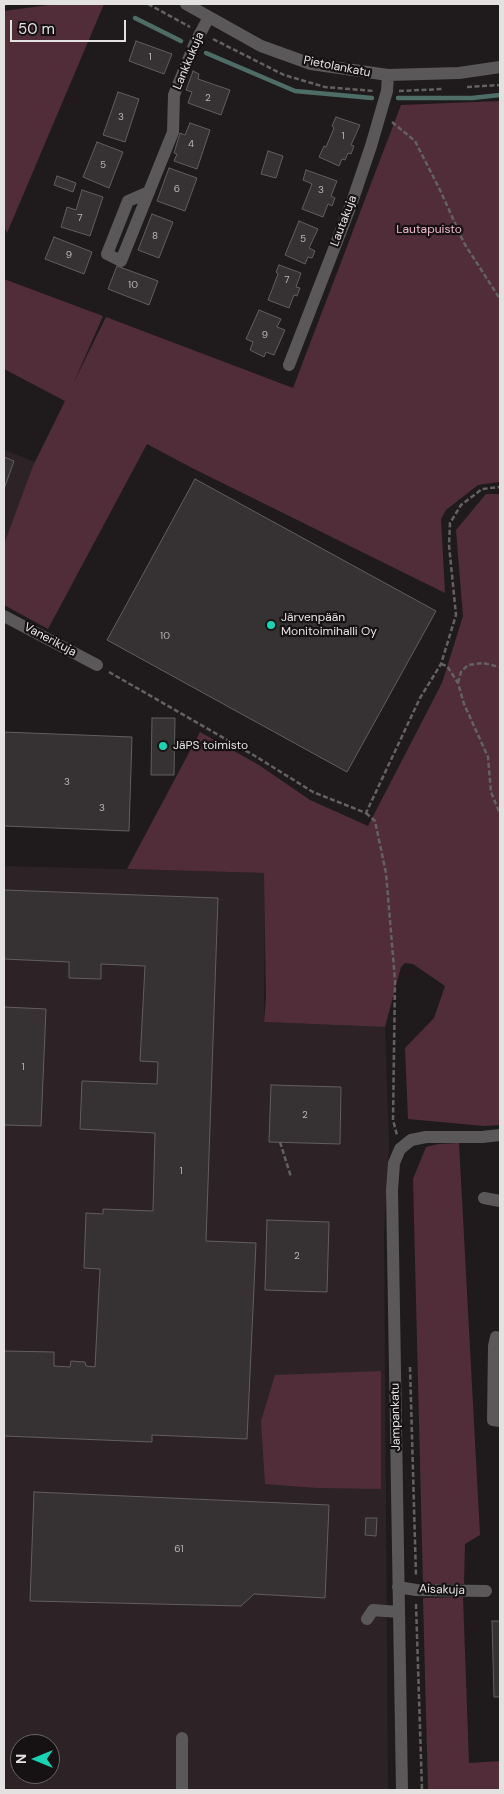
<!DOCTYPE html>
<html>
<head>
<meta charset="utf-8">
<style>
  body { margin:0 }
  #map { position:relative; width:504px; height:1794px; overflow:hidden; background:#1f1b1c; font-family:"DM Sans",sans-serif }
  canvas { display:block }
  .frame { position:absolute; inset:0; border:5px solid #e4e1e1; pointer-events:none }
  .north { position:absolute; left:10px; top:1734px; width:50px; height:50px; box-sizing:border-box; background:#161213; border:1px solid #686565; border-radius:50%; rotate:270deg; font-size:14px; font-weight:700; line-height:20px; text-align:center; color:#e4e1e1 }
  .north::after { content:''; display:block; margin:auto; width:18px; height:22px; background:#16d5b3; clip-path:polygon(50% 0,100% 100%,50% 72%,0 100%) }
  .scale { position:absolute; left:10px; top:20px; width:116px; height:22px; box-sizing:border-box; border:2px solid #e4e1e1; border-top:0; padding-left:6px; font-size:15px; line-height:18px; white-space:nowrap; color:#e4e1e1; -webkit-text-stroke:4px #161213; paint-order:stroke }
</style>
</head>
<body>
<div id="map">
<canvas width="504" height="1794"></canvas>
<div class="frame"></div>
<div class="north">N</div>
<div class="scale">50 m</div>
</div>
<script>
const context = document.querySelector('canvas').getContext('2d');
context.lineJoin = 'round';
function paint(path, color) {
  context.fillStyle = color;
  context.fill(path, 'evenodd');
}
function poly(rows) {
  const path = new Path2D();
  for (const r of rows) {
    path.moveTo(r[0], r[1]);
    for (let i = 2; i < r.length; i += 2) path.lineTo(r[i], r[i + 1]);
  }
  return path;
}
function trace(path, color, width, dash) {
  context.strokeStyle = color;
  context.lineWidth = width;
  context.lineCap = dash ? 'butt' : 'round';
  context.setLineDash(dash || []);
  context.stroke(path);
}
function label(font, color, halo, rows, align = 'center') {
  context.font = font + ' "DM Sans",sans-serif';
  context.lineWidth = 4.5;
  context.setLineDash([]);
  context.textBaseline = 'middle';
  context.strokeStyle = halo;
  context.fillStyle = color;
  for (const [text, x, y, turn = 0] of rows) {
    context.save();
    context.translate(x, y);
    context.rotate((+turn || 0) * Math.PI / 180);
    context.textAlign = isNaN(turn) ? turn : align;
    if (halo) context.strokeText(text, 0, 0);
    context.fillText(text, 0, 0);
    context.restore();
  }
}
paint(poly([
  [4,450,35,462,4,544],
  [4,866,265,873,264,1022,385,1027,389,1145,384,1232,388,1790,4,1790],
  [20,1744,50,1744,50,1774,20,1774]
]), '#2d2326');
paint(poly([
  [56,4,104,4,7,233,4,226,4,11],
  [500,101,500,446,499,482,478,485,446,510,441,519,445,593,192,468,147,444,48,629,4,605,4,544,33,466,65,401,4,369,4,279,103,316,73,384,106,317,293,388,401,105],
  [486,494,500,494,500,1125,484,1126,408,1119,405,1048,434,1018,445,986,413,964,405,963,401,967,385,1027,264,1022,266,997,264,873,127,869,200,732,259,765,310,800,368,826,442,683,463,616,456,530],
  [459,1143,480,1535,465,1544,464,1584,423,1584,413,1179,426,1147,438,1144],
  [381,1371,381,1489,317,1488,265,1484,261,1421,275,1375],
  [463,1597,469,1763,500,1761,500,1790,428,1790,423,1598]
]), '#502d39');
trace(poly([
  [135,18,181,41],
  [206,53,295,91,372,98],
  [398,98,472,98,500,95]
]), '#4d6d66', 4.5);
const building = poly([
  [136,41,172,54,164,74,129,61,136,41],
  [193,71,199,74,198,79,230,90,221,115,188,103,192,92,186,90,193,71],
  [118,92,139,99,125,142,103,135,118,92],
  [336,117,360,125,351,145,354,146,351,154,348,153,345,160,342,159,339,166,319,157,324,146,326,147,334,128,332,126,336,117],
  [190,123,210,130,197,169,174,161,177,154,174,153,180,133,185,135,190,123],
  [97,142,123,152,109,188,83,177,97,142],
  [268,151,283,156,276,178,261,174,268,151],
  [169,168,197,178,185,211,157,201,169,168],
  [306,170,337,181,331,196,335,198,332,206,328,204,323,217,302,209,312,184,303,180,306,170],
  [57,176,76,183,73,192,54,185,57,176],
  [82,190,103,197,90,236,61,227,67,207,76,210,82,190],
  [152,214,173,222,159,258,138,250,152,214],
  [299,221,318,229,309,248,315,251,312,258,308,257,305,264,285,255,299,221],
  [54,237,92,252,84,274,45,259,54,237],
  [279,265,301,273,296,287,300,288,297,296,294,295,289,308,268,300,278,274,276,272,279,265],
  [117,266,158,281,149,305,108,289,117,266],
  [259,310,281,319,277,327,285,330,274,355,266,352,264,357,250,350,253,342,246,339,259,310],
  [4,457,14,461,4,489,4,457],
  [195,479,436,611,347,772,107,640,195,479],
  [152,718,175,718,174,775,151,775,152,718],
  [4,732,132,737,129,831,4,826,4,732],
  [4,890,218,898,206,1241,256,1243,247,1439,152,1435,152,1442,4,1436,4,1351,54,1352,54,1366,70,1367,71,1361,85,1362,86,1366,95,1367,100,1269,84,1268,86,1213,103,1214,103,1209,153,1211,155,1133,80,1129,82,1081,157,1084,158,1062,140,1061,145,966,101,964,101,979,69,978,69,962,4,959,4,890],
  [4,1007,46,1009,41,1126,4,1125,4,1007],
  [271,1085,341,1087,340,1144,269,1142,271,1085],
  [267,1220,329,1222,327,1292,265,1290,267,1220],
  [34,1492,329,1505,325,1598,254,1594,241,1606,30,1601,34,1492],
  [366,1518,377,1518,376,1536,365,1535,366,1518],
  [492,1621,500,1621,500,1697,494,1697,492,1621]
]);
paint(building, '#363233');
trace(building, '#625d5e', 1);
trace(poly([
  [4,4,7,4],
  [148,4,190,27],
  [213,39,284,75,325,87,374,91],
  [467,87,500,85],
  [399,91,444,89],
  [392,122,415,141,440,190,464,243,500,299],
  [441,664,447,666,458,683,464,704,488,757,491,792,500,814],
  [109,672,255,756,313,792,366,813,420,698,441,664,456,615,449,545,450,523,461,505,482,489,500,487],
  [458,683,461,672,468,665,483,663,500,667],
  [366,813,375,821,386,873,395,980,393,1120,397,1135],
  [280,1142,291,1177],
  [410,1367,416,1576],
  [416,1604,422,1790]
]), '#646161', 2.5, [5, 2.5]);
trace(poly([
  [186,4,261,46,311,64,388,75,459,73,500,67],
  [149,192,128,201,107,254,121,261,173,132,174,95,195,43,209,17],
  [289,365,351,205,371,146,387,91,388,75],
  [4,616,97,665],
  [484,1198,500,1201],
  [500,1338,496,1337,494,1346,493,1420,500,1421],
  [398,1587,416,1590,486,1591],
  [367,1619,373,1610,398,1612],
  [182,1738,182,1790],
  [402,1790,392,1190,394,1163,400,1149,411,1140,426,1137,482,1137,500,1135]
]), '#5a5858', 12);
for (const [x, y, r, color] of [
  [271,625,5,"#16d5b3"],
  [163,746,5,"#16d5b3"]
]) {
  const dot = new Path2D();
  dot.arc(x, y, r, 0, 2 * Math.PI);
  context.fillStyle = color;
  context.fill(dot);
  trace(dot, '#161213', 2);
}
label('10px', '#b8b5b6', null, [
  ["1",150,57],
  ["2",208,98],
  ["3",121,117],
  ["1",343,136],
  ["4",191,144],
  ["5",103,165],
  ["6",177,189],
  ["3",321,190],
  ["7",80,218],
  ["8",155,236],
  ["5",303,239],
  ["9",69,255],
  ["7",287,280],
  ["10",133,285],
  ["9",265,335],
  ["10",165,636],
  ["3",67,782],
  ["3",102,808],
  ["1",23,1067],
  ["2",305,1115],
  ["1",181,1171],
  ["2",297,1256],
  ["61",179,1549]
]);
label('12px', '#e4e1e1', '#161213', [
  ["Lankkukuja",189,61,-67],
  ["Pietolankatu",337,67,11],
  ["Lautakuja",344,221,-69],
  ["Vanerikuja",50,640,28],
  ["Jampankatu",396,1417,-91],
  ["Aisakuja",442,1590,2]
]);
label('12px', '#f3b9cb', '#161213', [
  ["Lautapuisto",429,230]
]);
label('12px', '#e4e1e1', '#161213', [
  ["Järvenpään",281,618],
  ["Monitoimihalli Oy",281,632],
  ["JäPS toimisto",173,746]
], 'left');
</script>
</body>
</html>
